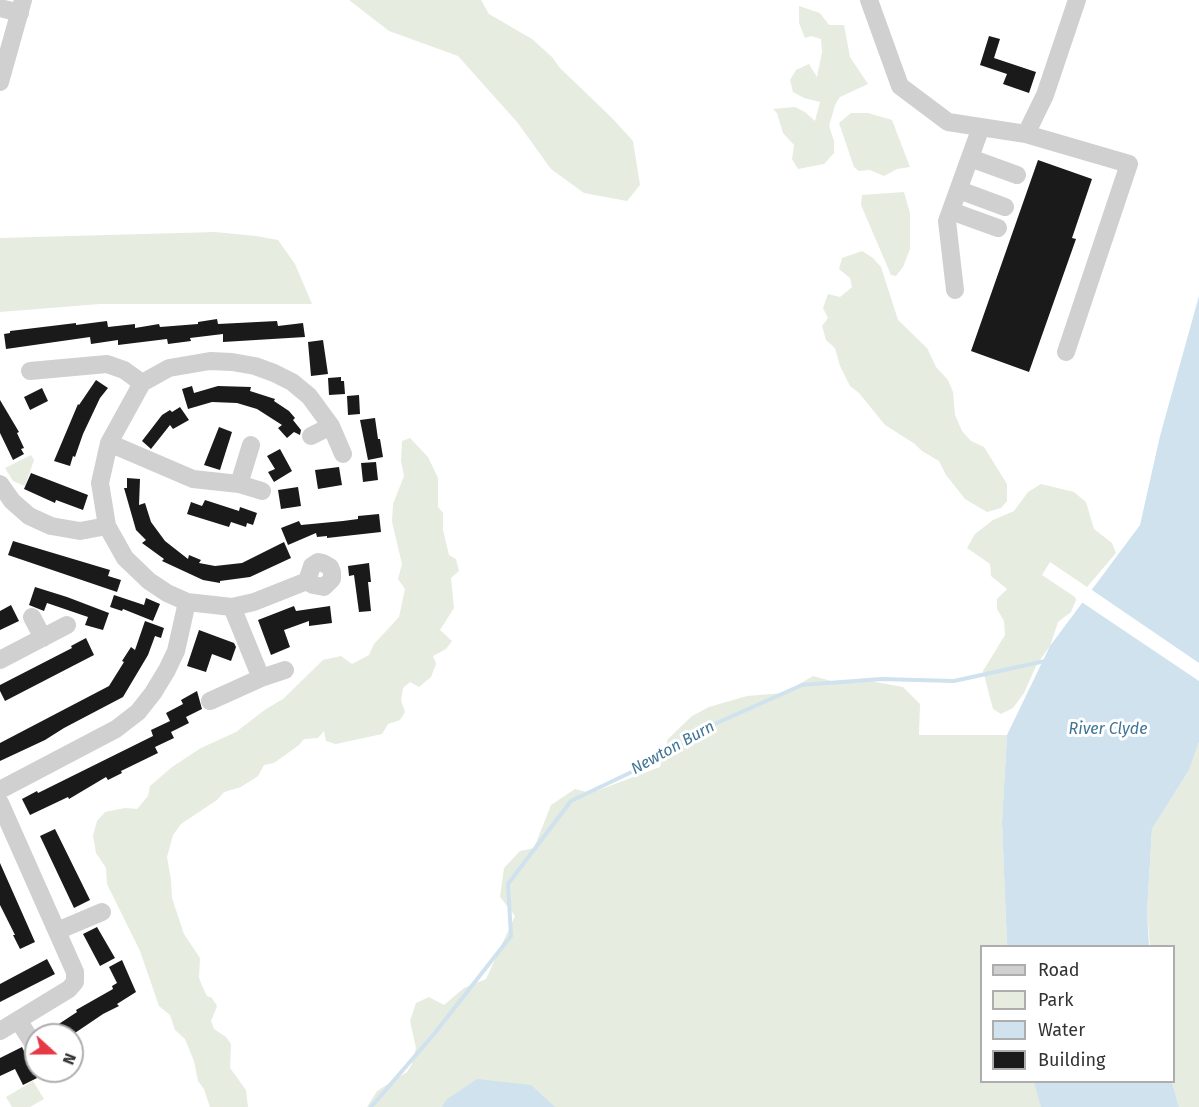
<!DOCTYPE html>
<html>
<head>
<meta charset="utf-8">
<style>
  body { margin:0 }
  #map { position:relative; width:1199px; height:1107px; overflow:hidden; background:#fff; font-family:"Fira Sans",sans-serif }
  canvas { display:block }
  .legend { position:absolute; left:980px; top:945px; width:195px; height:138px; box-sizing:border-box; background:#fff; border:2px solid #adadad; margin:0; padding:8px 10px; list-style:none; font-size:18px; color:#333 }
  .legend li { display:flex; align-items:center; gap:12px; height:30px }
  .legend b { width:30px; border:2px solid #adadad }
  .north { position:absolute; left:24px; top:1023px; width:60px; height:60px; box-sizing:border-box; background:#fff; border:2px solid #adadad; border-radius:50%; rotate:111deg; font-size:16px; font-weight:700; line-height:24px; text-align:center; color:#333 }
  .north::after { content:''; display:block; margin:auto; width:21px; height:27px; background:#e63946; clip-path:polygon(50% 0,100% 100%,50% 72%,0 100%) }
</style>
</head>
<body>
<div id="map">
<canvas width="1199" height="1107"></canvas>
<ul class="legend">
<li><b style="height:8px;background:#d0d0d0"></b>Road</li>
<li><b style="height:16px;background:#e6ecdf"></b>Park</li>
<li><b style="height:16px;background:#cfe2ee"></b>Water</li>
<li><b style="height:16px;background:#1a1a1a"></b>Building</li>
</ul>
<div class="north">N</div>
</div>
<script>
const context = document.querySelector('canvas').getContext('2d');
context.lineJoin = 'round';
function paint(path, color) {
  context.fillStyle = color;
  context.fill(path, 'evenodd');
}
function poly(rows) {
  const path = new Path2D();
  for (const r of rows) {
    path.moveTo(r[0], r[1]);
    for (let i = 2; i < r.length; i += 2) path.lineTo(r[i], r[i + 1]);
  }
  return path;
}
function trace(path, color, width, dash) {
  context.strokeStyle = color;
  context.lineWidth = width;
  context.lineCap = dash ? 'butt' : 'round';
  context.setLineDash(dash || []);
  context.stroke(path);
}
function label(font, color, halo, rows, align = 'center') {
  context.font = font + ' "Fira Sans",sans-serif';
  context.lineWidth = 6;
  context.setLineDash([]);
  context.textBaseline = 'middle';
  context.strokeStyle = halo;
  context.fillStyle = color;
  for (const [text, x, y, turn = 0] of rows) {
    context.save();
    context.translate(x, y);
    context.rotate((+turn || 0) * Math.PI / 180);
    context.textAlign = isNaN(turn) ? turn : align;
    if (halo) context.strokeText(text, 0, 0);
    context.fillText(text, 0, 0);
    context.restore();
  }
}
paint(poly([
  [349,0,481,0,489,14,532,39,552,57,560,68,613,119,633,141,640,185,627,201,584,193,551,169,517,122,458,56,389,31],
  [799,6,820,13,829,25,844,25,850,57,868,84,840,97,835,105,829,126,834,141,834,153,824,164,798,169,792,159,794,145,783,133,777,113,773,109,795,107,805,112,815,121,820,102,804,98,793,92,790,80,796,70,809,64,817,77,822,52,821,39,811,36,805,38,799,23],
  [851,113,868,113,892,120,910,167,897,169,884,176,870,170,859,171,854,167,839,123],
  [904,192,910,213,910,249,903,267,896,276,891,275,861,205,862,195],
  [215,232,256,236,278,240,295,264,312,304,100,304,0,312,0,238],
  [862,251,873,258,881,267,898,320,927,348,936,367,948,380,953,392,955,415,962,431,971,441,984,447,1007,484,1007,501,1001,508,987,512,965,499,946,475,939,461,922,451,915,444,885,425,859,393,850,386,840,366,835,348,826,340,822,326,828,318,823,308,828,294,840,297,852,287,850,278,839,269,842,258],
  [410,438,428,457,438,478,438,507,443,513,443,530,449,555,456,559,459,571,451,578,454,608,440,630,452,641,446,649,433,656,436,664,431,677,419,687,410,682,403,688,401,700,405,712,400,720,388,724,382,734,336,744,326,741,324,731,318,738,304,739,299,745,274,763,264,765,258,776,241,787,224,792,217,800,181,824,173,835,167,857,171,880,172,898,184,934,200,958,199,978,203,988,207,996,212,998,217,1006,211,1021,214,1029,226,1037,231,1044,230,1068,246,1090,248,1107,210,1107,204,1089,198,1081,194,1061,185,1039,175,1030,170,1015,159,1006,140,951,107,884,106,868,96,853,93,836,97,821,105,812,125,808,137,809,148,796,150,786,172,767,201,748,236,732,266,709,283,699,323,660,341,656,352,664,369,655,374,644,399,617,405,589,398,579,402,564,392,522,393,504,404,476,401,461,402,441],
  [31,455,34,460,25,486,13,481,5,468],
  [1041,484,1074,492,1086,502,1094,529,1112,543,1116,553,1087,587,1050,562,1042,575,1075,597,1076,600,1071,612,1058,622,1050,646,1037,664,1024,693,1013,708,1001,714,993,709,983,671,1005,635,1004,621,997,609,997,599,1007,589,991,576,990,564,967,548,975,534,993,520,1014,511,1028,492],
  [813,676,835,682,870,681,903,687,920,704,919,735,1007,735,1002,822,1007,946,982,946,982,1082,1036,1082,1044,1107,367,1107,377,1091,407,1072,412,1064,416,1048,410,1021,416,1003,429,997,444,1005,464,988,486,979,515,916,500,897,504,868,520,851,534,848,551,805,575,789,591,793,660,767,668,739,692,716,709,707,747,696,784,693],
  [1199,742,1199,1107,1179,1107,1172,1082,1174,1082,1174,946,1150,946,1147,912,1152,829,1189,770],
  [33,1081,44,1099,30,1107,12,1107,6,1097]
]), '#e6ecdf');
paint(poly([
  [1199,296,1199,742,1189,770,1152,829,1147,912,1149,946,1007,946,1002,822,1007,735,1050,646,1140,525,1160,436],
  [477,1079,531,1085,555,1107,442,1107,446,1100],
  [1034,1082,1172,1082,1179,1107,1041,1107]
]), '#cfe2ee');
paint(poly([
  [1089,588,1199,663,1199,681,1080,601]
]), '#fff');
trace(poly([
  [371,1107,434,1034,511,936,508,884,571,801,640,768,717,723,802,685,881,679,954,681,1045,661]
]), '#cfe2ee', 4);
paint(poly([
  [989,36,1000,39,994,58,1036,72,1029,93,1003,84,1007,74,980,65],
  [1038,160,1092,179,1072,238,1076,239,1029,372,971,351],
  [217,319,218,324,277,321,278,326,303,323,305,337,223,342,223,334,190,338,191,341,168,344,167,339,118,345,118,340,91,344,90,337,6,349,4,334,10,333,10,331,76,323,76,325,107,321,108,327,135,324,135,328,159,324,160,327,198,324,198,322],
  [323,340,328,374,311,376,308,342],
  [341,377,341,381,344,381,345,394,329,395,328,378],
  [96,380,108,388,100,398,83,434,75,457,73,456,70,466,54,461,78,404,79,405],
  [192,386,194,393,218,386,251,387,250,391,275,399,274,401,289,411,295,418,293,420,301,430,300,435,294,432,287,438,278,428,282,425,257,409,237,403,212,402,188,409,182,389],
  [42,388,48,401,30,410,24,397],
  [359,395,360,414,348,415,347,396],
  [0,400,19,432,17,433,24,448,21,449,24,454,13,460,0,433],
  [180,407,189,420,173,429,170,425,151,449,142,441,162,415,170,410,172,412],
  [375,418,378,439,380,439,383,457,368,460,360,420],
  [219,427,232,432,220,470,204,465],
  [280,449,292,471,274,482,268,472,275,469,267,456],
  [376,462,378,480,363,482,361,463],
  [339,467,342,485,318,489,315,470],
  [31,473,88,495,83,510,56,500,55,503,24,489],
  [127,478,140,479,139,505,145,503,151,522,165,541,188,559,189,555,201,560,199,563,215,566,242,563,284,542,291,558,250,577,220,581,220,583,203,580,162,561,164,559,142,543,146,540,136,530,124,488,127,488],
  [298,487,301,506,281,509,278,490],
  [205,500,239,511,240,507,257,513,253,525,247,523,246,527,231,522,229,527,187,514,191,502,202,506],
  [379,514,381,532,327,538,327,536,317,537,316,533,288,545,281,528,299,521,301,525,343,521,358,519,358,516],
  [13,541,110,570,108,576,121,580,117,592,8,555],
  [369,563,371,582,368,582,371,611,359,612,354,575,349,576,348,566],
  [35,587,67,597,109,613,103,630,85,625,88,617,47,603,44,611,29,605],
  [114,595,144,605,146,598,160,604,153,621,123,609,122,611,110,607],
  [11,605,19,621,0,630,0,611],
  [294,606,296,611,330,606,332,623,309,626,309,621,284,630,290,647,271,655,258,620],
  [145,621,164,628,161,638,155,636,148,655,123,697,64,728,45,740,0,761,0,743,109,686,124,662,122,661,131,647,135,650],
  [199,630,234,643,236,647,231,661,212,654,206,672,187,666],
  [86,638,94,655,5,701,0,691,0,685,72,648,71,646],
  [197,691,202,709,186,717,189,723,171,732,174,738,155,747,158,753,121,771,122,773,108,780,106,777,69,799,68,797,30,815,22,799,37,791,38,793,153,736,151,730,170,721,166,713,183,704,181,700],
  [55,829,90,900,74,908,40,836],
  [0,863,35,942,20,949,13,935,15,935,0,905],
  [97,927,115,958,100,966,83,934],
  [47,959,55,974,0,1002,0,984],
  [122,960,136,992,117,1004,119,1006,103,1014,72,1035,42,1035,77,1012,76,1010,113,989,112,986,117,983,109,967],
  [22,1047,37,1078,23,1085,15,1069,0,1076,0,1058]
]), '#1a1a1a');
trace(poly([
  [869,0,900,86,948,122,1026,134,1129,164,1066,352],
  [0,8,20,13],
  [0,82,23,0],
  [1026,134,1045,95,1077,0],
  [970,158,1017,175],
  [959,190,1005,207],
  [951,211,998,228],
  [955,290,947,221,981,127],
  [30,371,107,364,124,370,142,383],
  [311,436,331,426],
  [109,443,193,479,239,484,262,491],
  [0,484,12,501,29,516,51,526,80,531,107,526],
  [239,484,251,445],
  [318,562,323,563,330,567,332,572,332,579,324,587,313,585,307,581,312,566,318,562],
  [307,581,254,602,232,607,187,602,167,593,149,581,125,558,107,526,100,483,109,443,142,383,169,368,210,361,232,362,255,366,274,373,292,382,309,396,331,426,343,454],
  [232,607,261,678],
  [32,617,43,638],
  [0,660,67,625],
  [210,701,261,678,285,670],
  [0,790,116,729,138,712,153,693,167,670,176,651,187,602],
  [0,803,75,972,75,982,69,989,0,1031],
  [57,931,102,912],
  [18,1020,36,1048],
  [51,1071,52,1073]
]), '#d0d0d0', 18);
label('italic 16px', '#3f7597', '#fff', [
  ["River Clyde",1108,730],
  ["Newton Burn",673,748,-29]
]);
</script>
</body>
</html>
